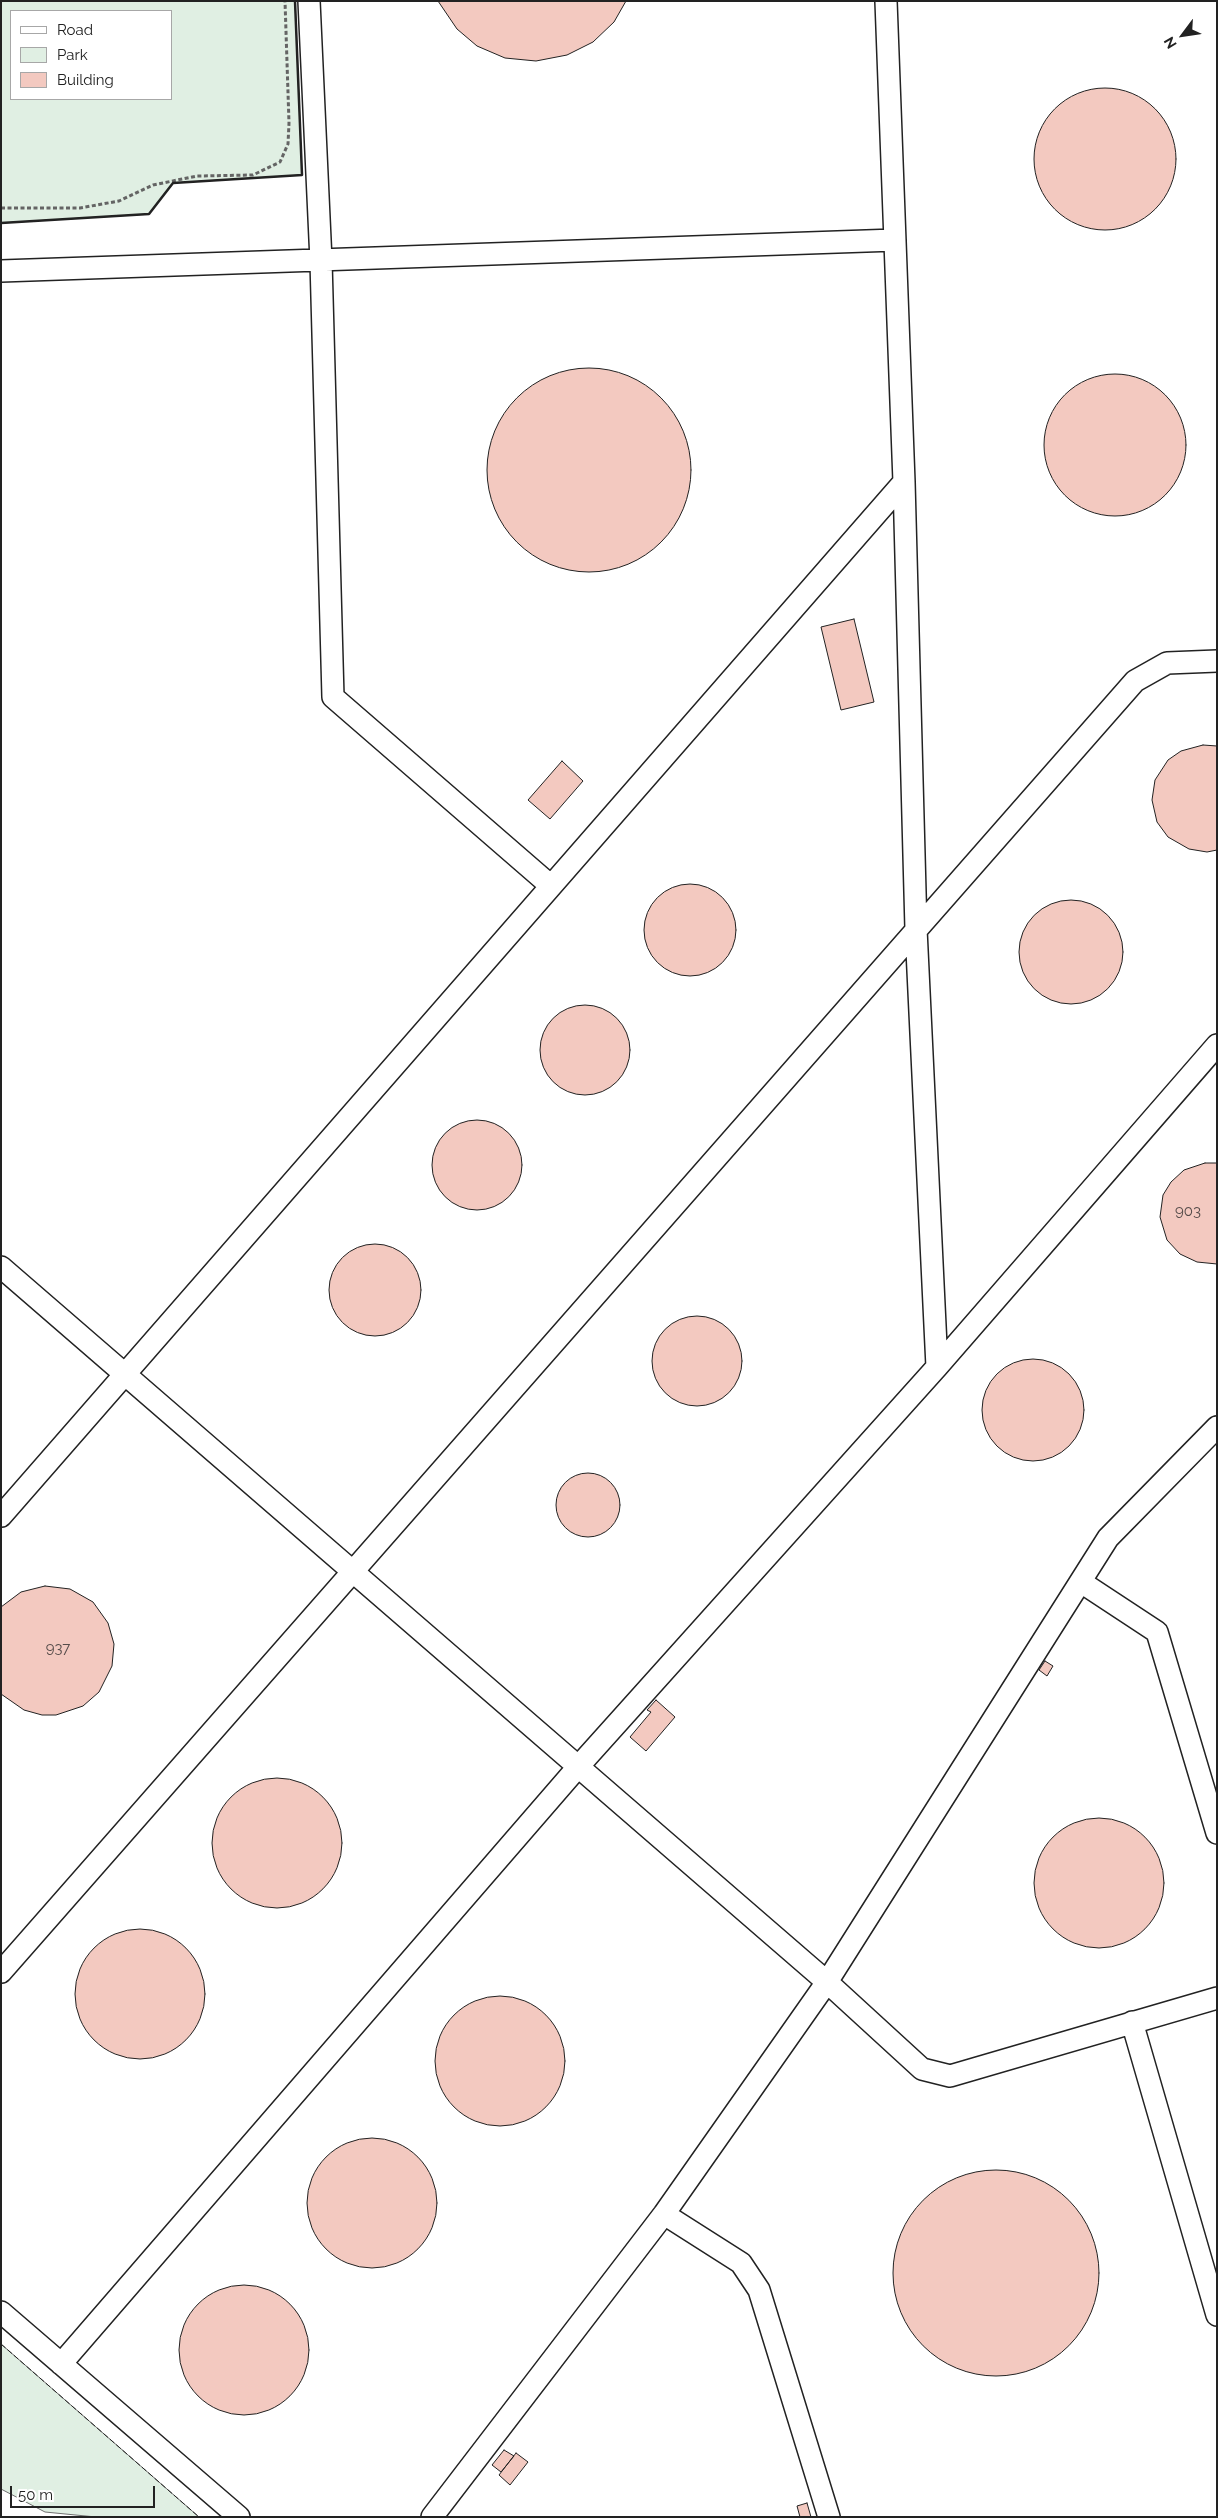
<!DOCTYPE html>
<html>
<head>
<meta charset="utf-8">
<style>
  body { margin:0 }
  #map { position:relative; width:1218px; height:2518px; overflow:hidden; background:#fff; font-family:Raleway,sans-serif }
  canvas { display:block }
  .frame { position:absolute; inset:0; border:2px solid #222; pointer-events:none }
  .legend { position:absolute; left:10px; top:10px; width:162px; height:90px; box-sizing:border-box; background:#fff; border:1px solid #a7a7a7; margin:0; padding:6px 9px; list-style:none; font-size:15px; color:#222 }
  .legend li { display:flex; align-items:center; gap:10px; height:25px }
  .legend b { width:25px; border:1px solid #a7a7a7 }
  .north { position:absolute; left:1158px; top:10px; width:50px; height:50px; -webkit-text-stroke:4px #fff; paint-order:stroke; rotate:239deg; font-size:14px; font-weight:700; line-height:20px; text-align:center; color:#222 }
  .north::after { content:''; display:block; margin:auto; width:18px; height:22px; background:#222; clip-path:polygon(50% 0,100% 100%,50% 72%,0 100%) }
  .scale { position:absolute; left:10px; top:2486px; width:145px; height:22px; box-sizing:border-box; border:2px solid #222; border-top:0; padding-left:6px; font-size:15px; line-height:18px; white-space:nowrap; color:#222; -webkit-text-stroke:4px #fff; paint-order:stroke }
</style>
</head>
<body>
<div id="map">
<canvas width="1218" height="2518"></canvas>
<div class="frame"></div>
<ul class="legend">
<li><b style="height:6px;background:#fff"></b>Road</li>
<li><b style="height:14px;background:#e0efe3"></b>Park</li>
<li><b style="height:14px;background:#f3c9c0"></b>Building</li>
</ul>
<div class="north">N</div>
<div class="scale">50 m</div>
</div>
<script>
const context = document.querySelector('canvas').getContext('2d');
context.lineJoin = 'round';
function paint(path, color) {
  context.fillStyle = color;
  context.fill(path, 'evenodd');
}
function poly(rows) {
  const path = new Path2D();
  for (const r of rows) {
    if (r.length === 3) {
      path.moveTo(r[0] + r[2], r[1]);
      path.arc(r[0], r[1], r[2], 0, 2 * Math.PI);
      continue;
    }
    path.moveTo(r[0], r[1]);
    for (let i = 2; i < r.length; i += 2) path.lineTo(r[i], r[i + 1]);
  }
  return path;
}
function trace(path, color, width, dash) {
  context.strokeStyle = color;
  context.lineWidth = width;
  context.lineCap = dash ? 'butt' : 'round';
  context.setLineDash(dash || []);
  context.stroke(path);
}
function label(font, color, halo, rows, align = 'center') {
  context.font = font + ' Raleway,sans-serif';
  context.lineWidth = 4;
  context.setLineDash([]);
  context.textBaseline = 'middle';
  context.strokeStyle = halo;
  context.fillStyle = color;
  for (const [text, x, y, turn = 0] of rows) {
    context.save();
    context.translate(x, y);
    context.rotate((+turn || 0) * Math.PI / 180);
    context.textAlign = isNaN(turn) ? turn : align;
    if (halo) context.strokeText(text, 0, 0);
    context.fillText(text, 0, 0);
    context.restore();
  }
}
const green = poly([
  [1,1,295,1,302,175,173,183,149,214,1,223,1,1],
  [11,11,171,11,171,99,11,99,11,11],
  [1,2344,199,2517,96,2517,45,2512,1,2489,1,2344]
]);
paint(green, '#e0efe3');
trace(green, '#6f6f6f', 1);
const building = poly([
  [626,1,614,22,593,42,567,55,536,61,505,58,477,46,457,29,438,1,626,1],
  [1105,159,71],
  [589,470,102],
  [1115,445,71],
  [854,619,874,702,841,710,821,627,854,619],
  [1203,745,1217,746,1217,850,1207,852,1189,849,1168,837,1157,822,1152,800,1155,780,1168,760,1181,751,1203,745],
  [562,761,583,781,550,819,528,800,562,761],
  [690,930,46],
  [1071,952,52],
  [585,1050,45],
  [477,1165,45],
  [1205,1163,1217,1163,1217,1264,1197,1262,1180,1254,1167,1240,1160,1217,1163,1195,1171,1182,1184,1170,1205,1163],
  [375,1290,46],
  [697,1361,45],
  [1033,1410,51],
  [588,1505,32],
  [45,1586,70,1589,93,1602,108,1623,114,1644,112,1666,99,1692,83,1706,56,1715,42,1715,24,1710,1,1694,1,1607,21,1592,45,1586],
  [1045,1661,1053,1666,1047,1676,1039,1670,1045,1661],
  [656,1700,675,1717,646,1751,630,1737,651,1712,647,1710,656,1700],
  [277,1843,65],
  [1099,1883,65],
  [140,1994,65],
  [500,2061,65],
  [372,2203,65],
  [996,2273,103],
  [244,2350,65],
  [504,2450,514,2456,501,2472,492,2465,504,2450],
  [516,2453,528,2462,510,2485,499,2475,516,2453],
  [807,2503,811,2517,800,2517,797,2506,807,2503]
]);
paint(building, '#f3c9c0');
trace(building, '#222', 1);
const minor = poly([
  [309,1,321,261,333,697,551,886],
  [886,1,904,482,916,929,937,1367],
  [1,271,895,240],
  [1,1267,827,1982,922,2069,950,2076,1217,1998],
  [1,1516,904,482],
  [1081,1582,1157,1632,1217,1833],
  [1,1972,1135,681,1167,663,1217,661],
  [1132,2022,1217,2315],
  [664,2214,741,2263,759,2290,829,2517],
  [1,2312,239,2517],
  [61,2364,577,1768,937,1367,1217,1045],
  [432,2517,664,2214,827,1982,1108,1538,1217,1427]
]);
trace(minor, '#222', 24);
trace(poly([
  [1,208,80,208,119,201,153,185,197,176,253,175,280,162,288,144,289,123,285,1]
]), '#646464', 3, [4, 2.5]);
trace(minor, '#fff', 21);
trace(poly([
  [1,2344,199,2517]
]), '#222', 1, [6, 2.5]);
trace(poly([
  [1,223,149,214,173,183,302,175,295,1]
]), '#222', 2.5);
label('15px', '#564c4a', null, [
  ["903",1188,1211],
  ["937",58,1648]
]);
</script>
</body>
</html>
